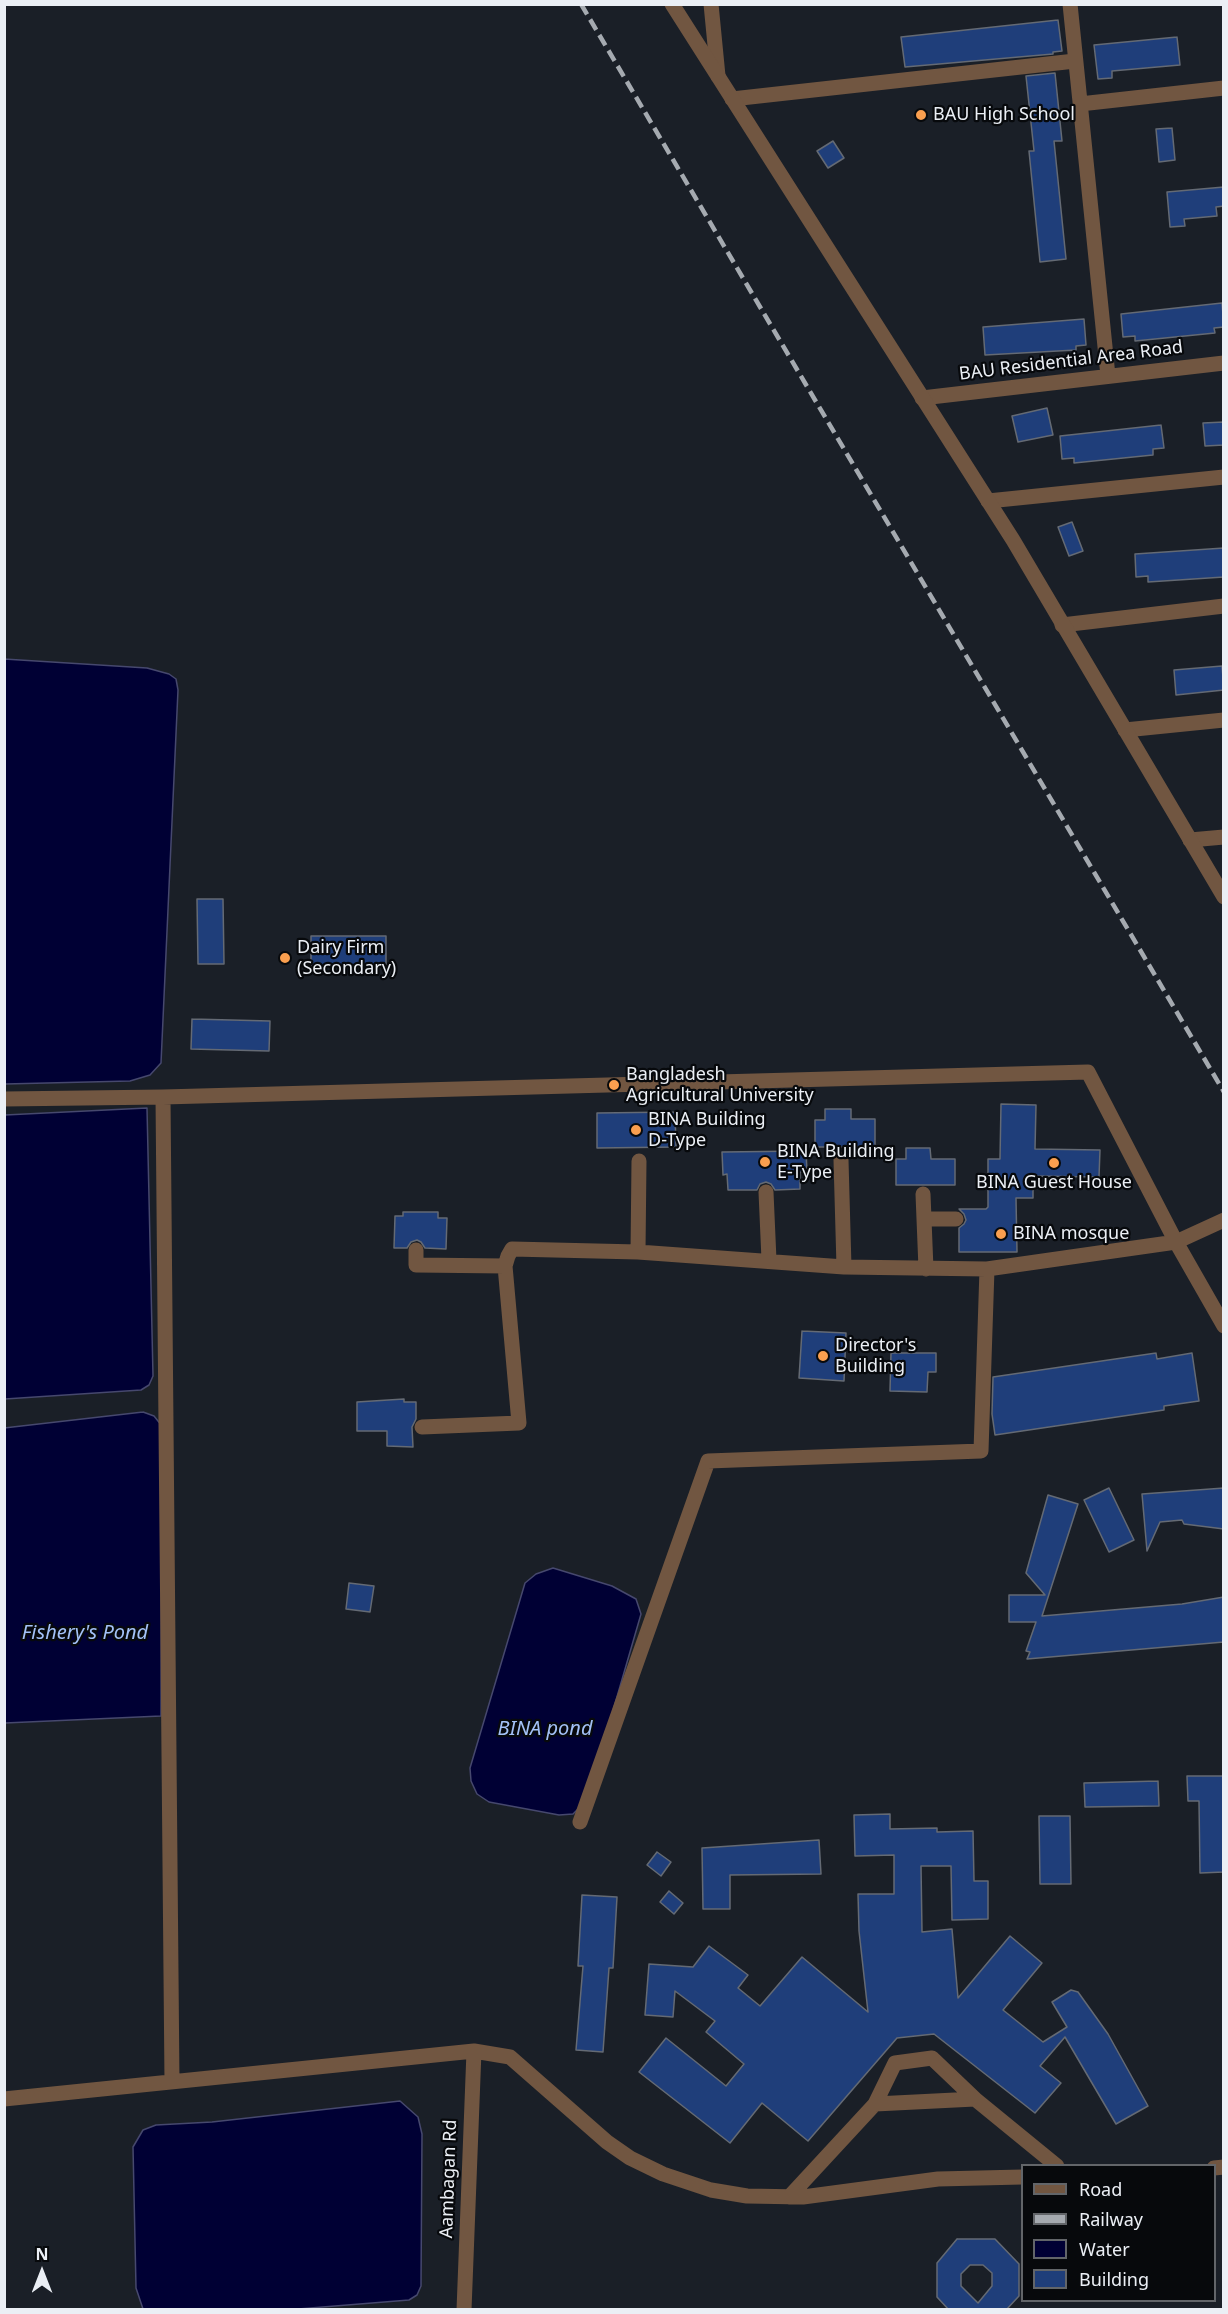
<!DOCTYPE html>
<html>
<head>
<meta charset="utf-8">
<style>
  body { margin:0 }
  #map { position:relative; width:1228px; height:2314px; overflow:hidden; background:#1a1f27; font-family:"Noto Sans",sans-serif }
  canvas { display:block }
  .frame { position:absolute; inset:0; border:6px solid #ebeff5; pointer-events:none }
  .legend { position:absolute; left:1021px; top:2164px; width:195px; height:138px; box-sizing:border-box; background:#07090c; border:2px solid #626569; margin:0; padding:8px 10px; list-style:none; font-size:18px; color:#ebeff5 }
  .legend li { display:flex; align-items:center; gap:12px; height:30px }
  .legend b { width:30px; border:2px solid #626569 }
  .north { position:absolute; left:12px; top:2242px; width:60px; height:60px; -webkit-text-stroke:4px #07090c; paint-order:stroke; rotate:0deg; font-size:16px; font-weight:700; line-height:24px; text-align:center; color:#ebeff5 }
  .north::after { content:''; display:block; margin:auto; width:21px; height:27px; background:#ebeff5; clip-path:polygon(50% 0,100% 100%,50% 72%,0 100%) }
</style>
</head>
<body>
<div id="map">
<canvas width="1228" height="2314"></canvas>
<div class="frame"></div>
<ul class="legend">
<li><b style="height:8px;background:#715641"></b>Road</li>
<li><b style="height:8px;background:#a5aab0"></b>Railway</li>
<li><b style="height:16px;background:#000034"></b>Water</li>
<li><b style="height:16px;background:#1f3e7a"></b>Building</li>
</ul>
<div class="north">N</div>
</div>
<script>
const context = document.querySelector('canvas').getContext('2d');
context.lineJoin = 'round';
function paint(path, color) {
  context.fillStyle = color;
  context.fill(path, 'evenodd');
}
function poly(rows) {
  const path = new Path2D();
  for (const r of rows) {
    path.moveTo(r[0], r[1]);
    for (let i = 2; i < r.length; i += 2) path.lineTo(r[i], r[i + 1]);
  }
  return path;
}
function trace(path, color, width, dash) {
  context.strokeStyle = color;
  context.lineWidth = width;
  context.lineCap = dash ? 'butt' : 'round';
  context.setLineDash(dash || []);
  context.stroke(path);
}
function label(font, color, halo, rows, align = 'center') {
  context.font = font + ' "Noto Sans",sans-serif';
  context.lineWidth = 4.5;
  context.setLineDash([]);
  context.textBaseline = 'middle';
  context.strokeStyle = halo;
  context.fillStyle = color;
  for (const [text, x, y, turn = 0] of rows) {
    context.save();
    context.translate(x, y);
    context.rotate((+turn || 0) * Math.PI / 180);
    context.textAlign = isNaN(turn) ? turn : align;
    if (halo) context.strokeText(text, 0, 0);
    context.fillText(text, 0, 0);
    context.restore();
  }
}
const water = poly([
  [4,659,147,668,169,674,176,679,178,690,161,1063,150,1075,130,1081,5,1084,4,659],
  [147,1108,153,1376,149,1385,141,1390,5,1399,5,1115,147,1108],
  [143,1412,154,1416,162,1426,161,1716,5,1723,4,1428,143,1412],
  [553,1568,612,1586,636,1599,641,1614,590,1790,581,1806,573,1814,559,1815,489,1802,477,1794,471,1781,470,1768,525,1583,536,1574,553,1568],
  [400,2101,418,2117,422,2134,421,2286,417,2295,409,2300,298,2309,143,2309,136,2288,133,2147,143,2130,156,2125,212,2122,400,2101]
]);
paint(water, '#000034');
trace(water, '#46486e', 1.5);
const building = poly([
  [1058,20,1062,51,1053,52,1053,54,905,67,901,37,1058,20],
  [1177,37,1180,65,1112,71,1112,78,1098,79,1094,45,1177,37],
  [1055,73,1062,141,1054,141,1066,259,1040,262,1029,151,1034,151,1026,76,1055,73],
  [1172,128,1175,160,1159,162,1156,129,1172,128],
  [833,141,844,158,828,168,817,151,833,141],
  [1224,187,1224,206,1216,207,1217,216,1184,219,1185,226,1170,227,1167,192,1224,187],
  [1222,303,1224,327,1214,328,1215,333,1135,341,1135,336,1123,337,1121,314,1222,303],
  [1084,319,1086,345,1076,346,1076,350,985,355,983,327,1084,319],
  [1047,408,1053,435,1018,442,1012,416,1047,408],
  [1224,422,1224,445,1205,446,1203,423,1224,422],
  [1161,425,1164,448,1153,449,1153,455,1074,463,1074,458,1062,459,1060,436,1161,425],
  [1072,522,1083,551,1069,556,1058,527,1072,522],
  [1224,548,1224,577,1148,582,1148,576,1136,577,1135,554,1224,548],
  [1222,666,1224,690,1176,695,1174,670,1222,666],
  [197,899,223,899,224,964,198,964,197,899],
  [311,936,386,936,386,966,311,966,311,936],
  [192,1019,270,1021,269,1051,191,1049,192,1019],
  [1001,1104,1036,1105,1035,1149,1100,1150,1099,1177,1033,1176,1033,1198,1016,1198,1017,1252,959,1252,959,1228,964,1224,966,1220,964,1214,959,1209,986,1209,988,1207,988,1159,1000,1159,1001,1104],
  [825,1109,851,1109,851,1119,875,1119,875,1147,815,1147,815,1120,825,1120,825,1109],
  [675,1112,676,1147,597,1148,597,1113,675,1112],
  [906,1148,930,1148,931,1159,955,1159,955,1185,896,1185,896,1159,906,1159,906,1148],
  [806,1151,807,1172,800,1172,800,1189,775,1190,771,1184,766,1182,760,1184,757,1190,728,1190,727,1174,723,1175,722,1152,806,1151],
  [403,1212,438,1212,438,1218,447,1218,446,1249,425,1248,421,1242,417,1240,411,1242,407,1248,394,1248,395,1216,403,1216,403,1212],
  [802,1331,846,1333,844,1381,799,1378,802,1331],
  [891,1353,936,1353,936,1372,928,1372,927,1392,890,1391,891,1353],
  [1156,1353,1157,1359,1192,1353,1199,1401,1164,1406,1164,1410,995,1435,992,1414,993,1377,1156,1353],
  [404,1399,404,1402,416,1402,416,1419,412,1427,413,1447,387,1446,387,1431,357,1431,357,1402,404,1399],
  [1109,1488,1134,1540,1109,1552,1084,1500,1109,1488],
  [1224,1488,1224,1529,1184,1524,1182,1520,1160,1522,1147,1551,1142,1494,1224,1488],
  [1048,1495,1078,1504,1042,1616,1182,1604,1224,1597,1224,1642,1027,1659,1030,1652,1026,1651,1036,1622,1009,1622,1009,1595,1045,1595,1026,1573,1048,1495],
  [349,1583,374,1586,370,1612,346,1609,349,1583],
  [1187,1776,1224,1776,1224,1872,1200,1873,1199,1801,1188,1801,1187,1776],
  [1158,1781,1159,1806,1085,1807,1084,1783,1158,1781],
  [890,1814,890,1829,937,1828,937,1832,973,1831,974,1881,988,1881,988,1919,952,1920,951,1866,921,1866,922,1932,952,1929,958,1998,1010,1936,1042,1963,1003,2010,1043,2042,1067,2027,1052,2002,1071,1990,1078,1992,1108,2034,1148,2106,1116,2124,1065,2037,1040,2066,1061,2083,1035,2113,934,2034,897,2038,808,2141,762,2103,730,2143,639,2072,666,2038,726,2086,744,2064,706,2032,715,2021,675,1991,673,2017,645,2015,649,1964,693,1967,709,1946,748,1975,738,1988,760,2006,802,1957,868,2012,859,1931,858,1894,894,1894,894,1855,855,1856,854,1815,890,1814],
  [1039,1816,1070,1816,1071,1884,1040,1884,1039,1816],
  [819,1840,821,1874,730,1875,730,1909,703,1909,702,1848,819,1840],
  [657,1852,671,1862,661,1876,647,1865,657,1852],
  [669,1891,683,1903,674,1914,660,1902,669,1891],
  [582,1895,617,1897,613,1968,609,1968,603,2052,576,2050,583,1966,578,1966,582,1895],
  [957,2239,995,2239,1019,2264,1019,2296,1006,2310,949,2310,937,2297,937,2263,957,2239],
  [970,2265,983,2265,992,2273,992,2286,978,2303,961,2286,961,2274,970,2265]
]);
paint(building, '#1f3e7a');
trace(building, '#646a74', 1.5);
trace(poly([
  [711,4,718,76],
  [1070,4,1108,376],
  [732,99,1075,61],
  [1080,104,1224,88],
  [922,398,1224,363],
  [988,501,1224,477],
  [1062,625,1224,606],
  [1125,730,1224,720],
  [1190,840,1224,837],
  [163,1097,172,2082],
  [4,1099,163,1097,1088,1072,1176,1242,1224,1326],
  [841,1160,844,1267],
  [766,1192,769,1260],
  [923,1194,926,1269],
  [924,1219,956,1219],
  [416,1250,416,1265,505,1266],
  [638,1252,639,1161],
  [422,1427,519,1423,505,1266,508,1256,512,1249,638,1252,844,1267,987,1269,1176,1242,1224,1220],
  [580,1822,708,1461,981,1451,987,1269],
  [4,2099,474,2051,510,2057,607,2142,630,2158,663,2174,711,2190,747,2196,803,2197,938,2179,1022,2177],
  [875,2104,895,2063,932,2058,975,2099],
  [1214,2168,1224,2167],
  [789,2197,875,2104,975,2099,1057,2166],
  [464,2310,474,2051]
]), '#715641', 15);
trace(poly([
  [672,4,1013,540,1224,897]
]), '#715641', 15);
trace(poly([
  [581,4,1224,1092]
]), '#a5aab0', 4.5, [12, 6]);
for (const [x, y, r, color] of [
  [921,115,6,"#fa9f4f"],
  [285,958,6,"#fa9f4f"],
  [614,1085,6,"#fa9f4f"],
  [636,1130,6,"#fa9f4f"],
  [765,1162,6,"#fa9f4f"],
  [1054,1163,6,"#fa9f4f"],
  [1001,1234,6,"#fa9f4f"],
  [823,1356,6,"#fa9f4f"]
]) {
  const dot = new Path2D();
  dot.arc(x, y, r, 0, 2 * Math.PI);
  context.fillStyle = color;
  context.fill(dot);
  trace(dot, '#07090c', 2);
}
label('18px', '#ebeff5', '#07090c', [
  ["BAU High School",933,115],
  ["Dairy Firm",297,948],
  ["(Secondary)",297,969],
  ["Bangladesh",626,1075],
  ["Agricultural University",626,1096],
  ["BINA Building",648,1120],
  ["D-Type",648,1141],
  ["BINA Building",777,1152],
  ["E-Type",777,1173],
  ["BINA Guest House",1054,1183,"center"],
  ["BINA mosque",1013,1234],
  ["Director's",835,1346],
  ["Building",835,1367]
], 'left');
label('18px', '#ebeff5', '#07090c', [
  ["BAU Residential Area Road",1071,361,-7],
  ["Aambagan Rd",449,2179,-88]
]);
label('italic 20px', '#a3c1f7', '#07090c', [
  ["Fishery's Pond",85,1633],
  ["BINA pond",545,1729]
]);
</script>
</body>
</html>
